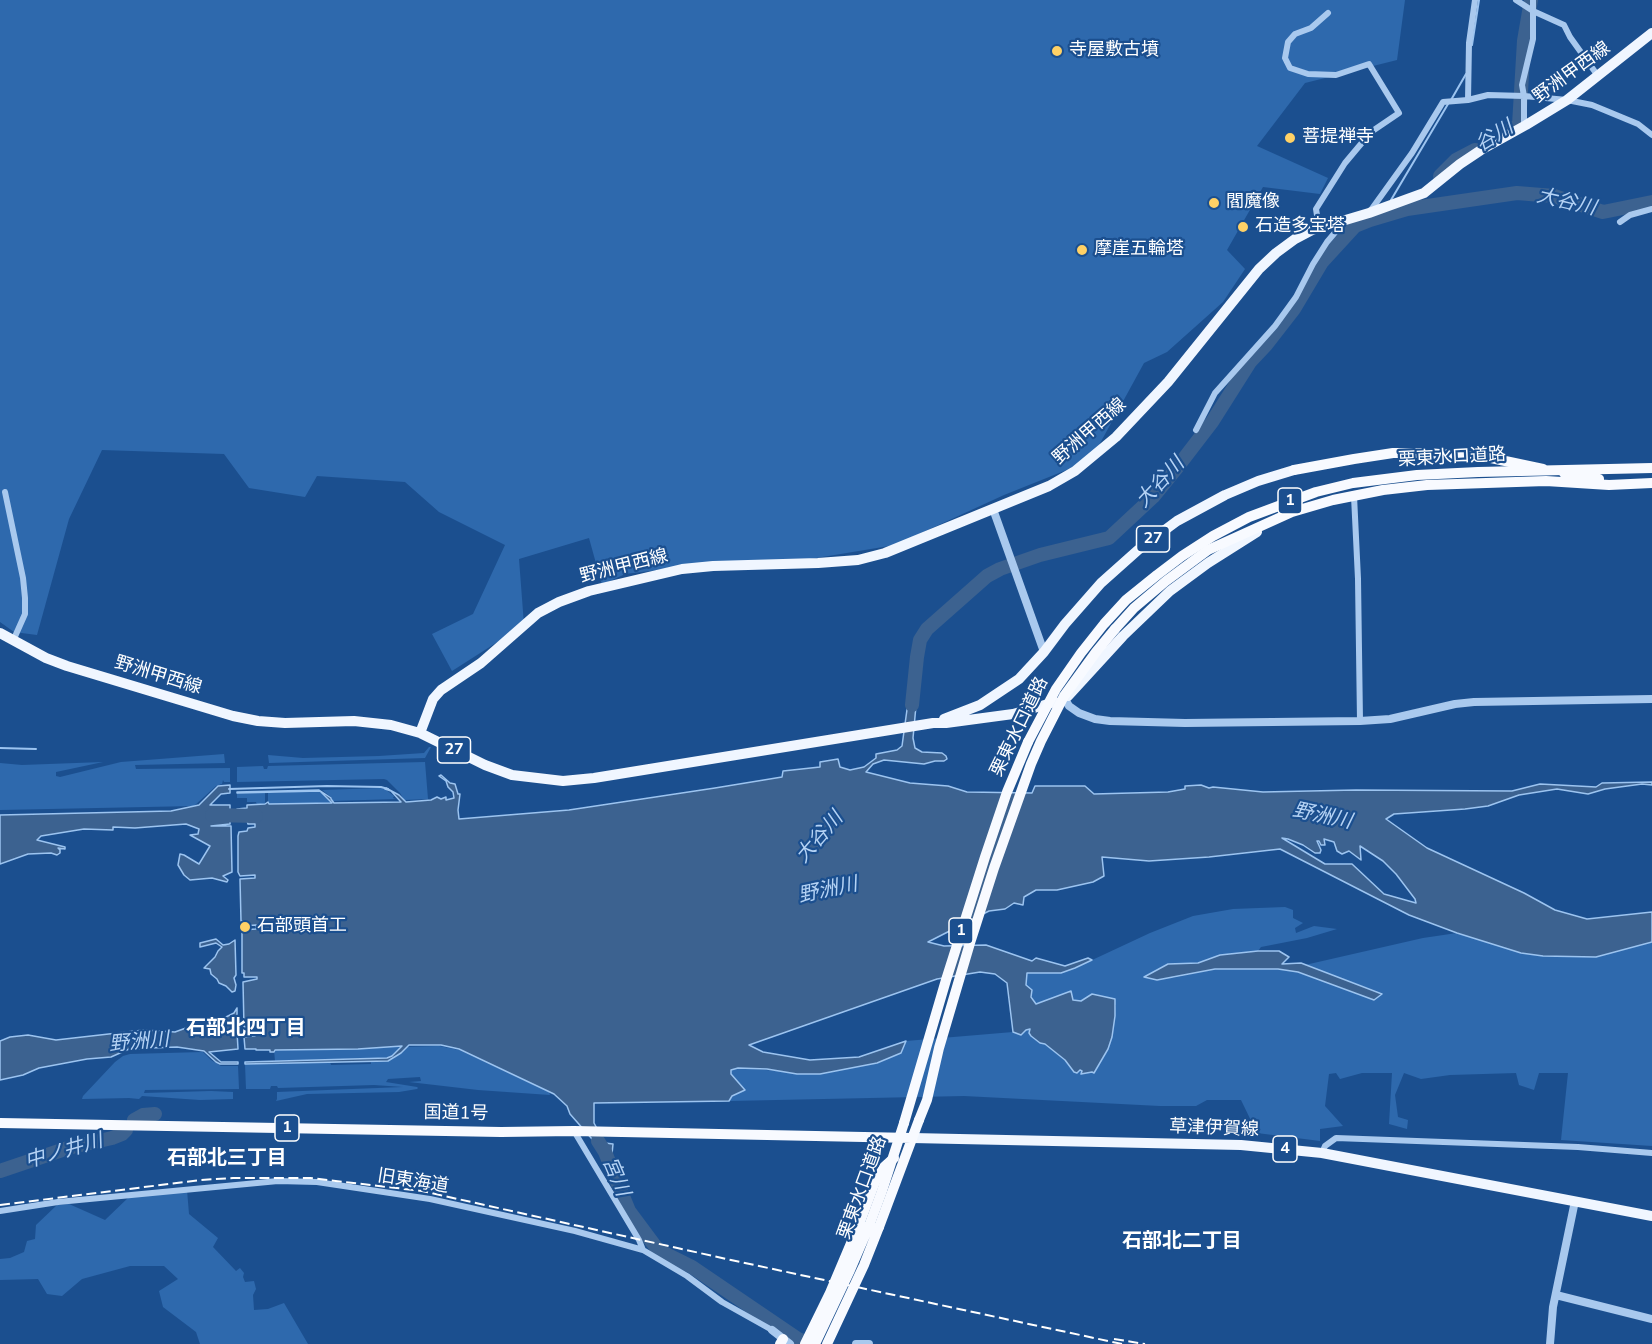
<!DOCTYPE html>
<html>
<head>
<meta charset="utf-8">
<style>
  body { margin:0 }
  canvas { display:block; background:#1b4f8f }
</style>
</head>
<body>
<canvas width="1652" height="1344"></canvas>
<script>
const context = document.querySelector('canvas').getContext('2d');
context.lineJoin = 'round';
function paint(path, color) {
  context.fillStyle = color;
  context.fill(path, 'evenodd');
}
function poly(rows) {
  const path = new Path2D();
  for (const r of rows) {
    path.moveTo(r[0], r[1]);
    for (let i = 2; i < r.length; i += 2) path.lineTo(r[i], r[i + 1]);
  }
  return path;
}
function trace(path, color, width, dash) {
  context.strokeStyle = color;
  context.lineWidth = width;
  context.lineCap = dash ? 'butt' : 'round';
  context.setLineDash(dash || []);
  context.stroke(path);
}
function label(font, color, halo, rows, align = 'center') {
  context.font = font + ' "Nunito Sans","Noto Sans JP",sans-serif';
  context.lineWidth = 4.5;
  context.setLineDash([]);
  context.textBaseline = 'middle';
  context.strokeStyle = halo;
  context.fillStyle = color;
  for (const [text, x, y, turn = 0] of rows) {
    context.save();
    context.translate(x, y);
    context.rotate((+turn || 0) * Math.PI / 180);
    context.textAlign = isNaN(turn) ? turn : align;
    if (halo) context.strokeText(text, 0, 0);
    context.fillText(text, 0, 0);
    context.restore();
  }
}
paint(poly([
  [0,0,1405,0,1397,60,1305,83,1257,146,1328,178,1320,194,1263,187,1227,250,1245,269,1223,302,1167,352,1144,363,1098,447,1074,467,1004,495,895,545,786,563,718,563,625,574,602,585,589,538,519,559,524,625,452,671,432,634,473,614,505,545,439,512,405,482,317,476,305,497,249,488,224,454,102,450,69,519,37,635,14,632,0,622],
  [429,747,431,747,425,758,269,763,268,755,303,758,379,756,424,753],
  [224,754,225,763,135,765,136,769,230,768,230,782,224,782,223,780,222,784,216,786,194,806,0,810,0,763,22,765,103,762,56,772,56,776,60,777,121,762],
  [425,762,428,799,404,800,400,793,387,780,384,779,237,782,237,767,263,766,264,769,267,769,268,766],
  [381,788,385,789,394,796,393,798,396,799,333,801,331,799,332,798,322,790],
  [320,791,332,803,269,804,268,801,268,793],
  [237,793,265,793,265,804,257,805,256,802,247,802,247,798,237,798],
  [1285,907,1293,910,1293,918,1303,923,1295,928,1296,933,1314,926,1337,929,1307,938,1261,947,1258,951,1220,955,1198,963,1168,964,1173,978,1215,969,1278,969,1298,972,1374,1000,1382,993,1305,965,1423,938,1457,933,1521,953,1543,956,1596,957,1652,942,1652,1146,1561,1140,1568,1073,1539,1073,1534,1090,1519,1085,1516,1073,1450,1075,1421,1079,1404,1073,1395,1095,1398,1117,1408,1120,1407,1129,1389,1124,1392,1073,1362,1073,1340,1079,1336,1073,1329,1074,1325,1106,1343,1126,1320,1129,1320,1141,1257,1133,1241,1100,1207,1100,1196,1106,1160,1106,964,1096,729,1101,741,1085,731,1074,731,1070,738,1068,820,1074,878,1063,901,1053,906,1041,1013,1032,1021,1035,1026,1029,1030,1029,1029,1033,1034,1039,1045,1044,1069,1064,1082,1071,1081,1074,1092,1072,1094,1073,1108,1049,1112,1037,1116,1005,1073,1000,1071,992,1036,1004,1026,985,1026,973,1061,973,1075,968,1150,933,1193,916,1233,909],
  [403,1045,392,1056,387,1058,275,1061,274,1050,358,1049],
  [439,1046,459,1050,549,1092,550,1095,478,1090,409,1082,421,1081,420,1077,388,1079,386,1082,417,1087,418,1088,417,1089,399,1092,307,1094,276,1101,277,1099,277,1092,403,1087,374,1085,278,1088,277,1086,271,1086,270,1089,246,1089,245,1064,330,1062,331,1065,371,1064,371,1061,388,1060,393,1059,405,1047],
  [203,1052,211,1060,221,1066,238,1066,239,1089,145,1090,144,1093,211,1091,233,1092,233,1099,200,1100,142,1096,139,1099,129,1098,82,1099,83,1096,115,1062,123,1056,130,1054],
  [187,1190,189,1214,218,1238,213,1247,236,1271,240,1268,244,1273,243,1277,245,1282,254,1281,256,1289,253,1295,254,1310,268,1309,284,1303,308,1344,200,1344,196,1332,163,1307,159,1291,178,1279,164,1266,130,1266,82,1279,62,1296,47,1294,38,1279,0,1280,0,1259,10,1258,24,1252,27,1241,35,1239,36,1225,57,1205,69,1204,105,1220,130,1196]
]), '#2e69ad');
const water = poly([
  [912,688,916,688,916,695,917,695,913,738,915,748,922,752,942,753,946,756,947,759,944,761,935,761,924,764,884,760,873,764,866,772,910,783,948,786,967,792,1032,793,1035,786,1085,786,1094,794,1168,792,1185,789,1185,786,1201,785,1209,788,1213,787,1263,792,1356,790,1512,791,1540,784,1596,787,1602,783,1652,782,1652,785,1642,784,1605,789,1588,794,1557,789,1519,795,1488,806,1465,809,1394,814,1386,819,1427,848,1524,893,1555,910,1587,919,1652,912,1652,942,1596,957,1543,956,1521,953,1457,933,1409,915,1280,849,1209,857,1149,861,1102,857,1104,876,1093,882,1057,890,1036,890,1024,897,1023,905,1014,903,1005,909,989,911,928,942,944,946,986,945,1032,961,1036,958,1065,966,1088,958,1092,960,1075,968,1061,973,1027,973,1026,985,1032,990,1031,997,1036,1004,1071,991,1073,1000,1081,1001,1092,994,1115,999,1115,1016,1112,1037,1108,1049,1094,1073,1092,1072,1081,1074,1082,1071,1080,1070,1077,1073,1074,1072,1065,1060,1045,1044,1040,1043,1031,1036,1029,1033,1030,1029,1026,1030,1021,1035,1013,1032,1007,983,995,974,980,972,937,979,749,1045,763,1052,810,1060,859,1057,906,1041,901,1053,877,1063,820,1074,797,1074,767,1069,738,1068,731,1070,731,1074,745,1090,732,1096,729,1101,594,1103,594,1123,605,1143,613,1144,612,1154,604,1156,592,1139,570,1114,567,1106,554,1094,459,1049,441,1045,409,1045,401,1053,388,1061,245,1064,245,1062,387,1058,392,1056,402,1046,358,1049,275,1050,274,1052,270,1052,270,1050,256,1050,256,1049,245,1049,244,1037,255,1036,255,1031,259,1030,259,1028,255,1028,255,1026,244,1027,243,982,257,979,257,977,244,977,244,973,242,973,242,931,243,930,256,929,256,925,243,926,242,921,241,921,240,879,255,878,255,875,240,876,238,872,238,836,239,832,247,831,248,828,255,827,255,824,248,824,247,821,238,821,237,809,247,808,247,805,265,804,268,802,269,804,332,803,320,791,237,793,237,792,319,790,331,798,331,799,334,803,401,802,391,791,385,789,386,788,399,795,406,802,431,800,437,797,441,799,446,797,446,800,454,798,453,792,448,787,446,781,439,776,441,775,450,783,455,784,458,794,460,794,458,810,459,819,569,810,715,788,782,777,783,771,820,767,820,762,838,759,840,767,850,770,864,767,876,758,876,754,897,750,902,746,909,695,911,695,912,688],
  [1282,838,1288,839,1303,845,1315,853,1320,853,1321,850,1317,841,1319,841,1321,845,1325,845,1324,839,1334,842,1337,851,1342,854,1349,851,1361,860,1360,846,1383,861,1396,874,1415,899,1416,903,1384,894,1352,864,1325,864,1282,838],
  [230,785,230,793,221,794,210,805,230,805,230,824,211,826,231,826,232,872,223,876,228,880,227,882,212,878,190,880,184,875,178,865,180,854,184,855,199,864,210,846,190,835,198,834,199,829,186,824,135,828,113,827,113,830,84,829,41,836,37,840,65,847,65,849,58,848,60,850,60,853,57,855,51,853,28,854,0,864,0,815,171,811,199,805,218,786,230,785],
  [216,939,223,945,229,944,235,940,236,975,234,978,236,985,235,991,232,992,226,986,219,983,217,979,211,974,210,969,204,968,215,957,218,951,222,947,216,943,200,947,200,943,216,939],
  [1258,951,1279,951,1289,957,1282,964,1301,963,1382,994,1374,1000,1298,972,1278,969,1215,969,1157,980,1144,977,1168,964,1198,963,1220,955,1258,951],
  [237,1008,237,1029,216,1030,216,1031,237,1031,238,1049,209,1052,221,1062,238,1062,238,1064,220,1064,216,1062,204,1051,177,1047,149,1048,129,1049,111,1057,87,1059,39,1068,23,1075,0,1080,0,1041,10,1037,28,1035,56,1040,144,1030,175,1032,205,1021,219,1024,225,1021,226,1017,234,1013,237,1008]
]);
paint(water, '#3c6290');
trace(water, '#9cc4f0', 1.5);
trace(poly([
  [1472,45,1479,0],
  [1451,100,1466,74],
  [1391,200,1448,104],
  [0,748,36,749],
  [229,789,327,786,381,787,388,789]
]), '#9cc4f0', 2);
trace(poly([
  [1505,133,1519,125,1524,41,1531,0],
  [1440,176,1456,160,1475,150],
  [912,705,917,657,920,640,927,629,987,576,1000,569,1040,555,1109,538,1153,497,1179,465,1212,422,1250,362,1266,345,1294,309,1322,262,1355,226,1370,220,1407,209,1517,193,1554,196,1603,212,1652,202],
  [212,815,256,816],
  [134,1120,143,1115,155,1114],
  [598,1141,605,1152,629,1211,658,1250,692,1267,798,1339,810,1344],
  [0,1171,68,1148,112,1138,122,1134,126,1130]
]), '#3c6290', 14);
trace(poly([
  [1516,0,1533,11,1564,25,1570,37,1598,76],
  [1468,100,1469,43,1475,0],
  [1524,126,1524,96,1522,85,1533,39,1533,0],
  [1371,210,1412,153,1443,102,1468,100,1488,95,1524,96,1567,100,1592,105,1609,112,1638,124,1652,135],
  [1620,222,1630,215,1652,209],
  [1319,228,1316,209,1345,163,1371,132,1399,113,1369,64,1336,75,1308,74,1290,68,1285,58,1288,42,1295,34,1311,28,1328,13],
  [1196,430,1215,393,1275,326,1296,297,1313,264,1327,242,1344,222],
  [5,492,23,578,25,598,25,614,13,641],
  [1354,496,1358,579,1360,721],
  [574,1131,639,1240,643,1250],
  [1322,1153,1325,1146,1336,1138,1578,1147,1652,1153],
  [0,1211,58,1202,278,1181,317,1182,430,1199,575,1231,643,1250,687,1276,722,1302,772,1330]
]), '#a9c9ee', 6);
trace(poly([
  [993,509,1044,652],
  [1065,699,1069,706,1079,713,1095,719,1110,721,1185,723,1360,721,1390,719,1455,704,1474,702,1652,699],
  [1556,1295,1652,1319],
  [772,1330,790,1344],
  [856,1344,869,1344],
  [1550,1344,1553,1307,1575,1201]
]), '#a9c9ee', 8);
trace(poly([
  [0,633,46,658,67,666,233,716,258,721,285,723,354,721,391,725,420,733,485,765,512,775,563,781,594,778,933,723,946,723,1013,714,1055,702],
  [1068,696,1123,636,1170,591,1208,563,1257,532],
  [944,719,980,705,1019,679,1044,652,1065,624,1101,583,1138,550,1177,521,1225,495,1258,481,1294,470],
  [420,733,433,699,441,690,481,663,538,613,559,602,589,591,682,569,713,566,818,563,858,560,885,553,1049,486,1075,471,1116,437,1168,382,1259,269,1276,253,1295,239,1312,230,1369,213,1424,193,1460,164,1481,150,1526,125,1567,100,1652,33],
  [912,1138,1241,1145,1322,1153,1652,1216]
]), '#f0f6ff', 10);
trace(poly([
  [1294,470,1354,459,1393,453,1427,453,1491,458,1543,469],
  [1564,473,1599,479],
  [1115,629,1134,608,1166,581,1208,550,1292,512,1333,500,1383,490,1427,485,1546,481,1609,485,1652,483],
  [0,1123,501,1132,574,1131,912,1138],
  [904,1123,946,980,985,857,1007,792,1028,742],
  [860,1222,875,1182,884,1167,894,1158],
  [879,1227,919,1120],
  [780,1344,783,1339]
]), '#f8faff', 10);
trace(poly([
  [0,1205,201,1180,233,1178,310,1178,422,1191,731,1260,1122,1344],
  [1114,1339,1145,1344]
]), '#fff', 2, [10, 4.5]);
trace(poly([
  [1028,742,1056,689,1081,653,1104,624,1126,600,1157,575,1182,556,1213,536,1249,517,1316,492,1353,483,1417,475,1478,472,1652,468],
  [919,1120,927,1100,939,1048,970,943,994,868,1031,764,1041,741,1064,696,1096,652,1115,629],
  [805,1344,830,1293,860,1222],
  [815,1344,850,1270,869,1226,882,1191,904,1123],
  [827,1344,864,1265,879,1227]
]), '#f8faff', 10);
for (const [x, y, r, color] of [
  [1057,51,6,"#ffd166"],
  [1290,138,6,"#ffd166"],
  [1214,203,6,"#ffd166"],
  [1243,227,6,"#ffd166"],
  [1082,250,6,"#ffd166"],
  [245,927,6,"#ffd166"]
]) {
  const dot = new Path2D();
  dot.arc(x, y, r, 0, 2 * Math.PI);
  context.fillStyle = color;
  context.fill(dot);
  trace(dot, '#1b4f8f', 2);
}
for (const [x, y, w] of [
  [1290,501,24],
  [1153,539,33],
  [454,750,33],
  [961,931,24],
  [287,1128,24],
  [1285,1149,24]
]) {
  const box = new Path2D();
  box.roundRect(x - w / 2, y - 13, w, 26, 4.5);
  context.fillStyle = '#1b4f8f';
  context.fill(box);
  trace(box, '#fff', 1.5);
}
label('bold 16px', '#fff', null, [
  ["1",1290,501],
  ["27",1153,539],
  ["27",454,750],
  ["1",961,931],
  ["1",287,1128],
  ["4",1285,1149]
]);
label('18px', '#fff', '#1b4f8f', [
  ["寺屋敷古墳",1069,51],
  ["菩提禅寺",1302,138],
  ["閻魔像",1226,203],
  ["石造多宝塔",1255,227],
  ["摩崖五輪塔",1094,250],
  ["石部頭首工",257,927]
], 'left');
label('18px', '#fff', '#1b4f8f', [
  ["野洲甲西線",1572,73,-36],
  ["野洲甲西線",1090,432,-41],
  ["栗東水口道路",1452,458,-3],
  ["野洲甲西線",624,567,-14],
  ["野洲甲西線",158,676,17],
  ["栗東水口道路",1020,727,-64],
  ["国道1号",456,1114,1],
  ["草津伊賀線",1214,1129,2],
  ["旧東海道",413,1182,9],
  ["栗東水口道路",863,1188,-70]
]);
label('italic 20px', '#b5d3f5', '#1b4f8f', [
  ["谷川",1495,137,-32],
  ["大谷川",1566,203,13],
  ["大谷川",1161,483,-47],
  ["野洲川",1322,817,12],
  ["大谷川",820,838,-49],
  ["野洲川",828,891,-12],
  ["野洲川",139,1043,-5],
  ["中ノ井川",64,1152,-16],
  ["宮川",615,1177,67]
]);
label('bold 20px', '#fff', '#1b4f8f', [
  ["石部北四丁目",246,1029],
  ["石部北三丁目",227,1159],
  ["石部北二丁目",1182,1242]
]);
</script>
</body>
</html>
